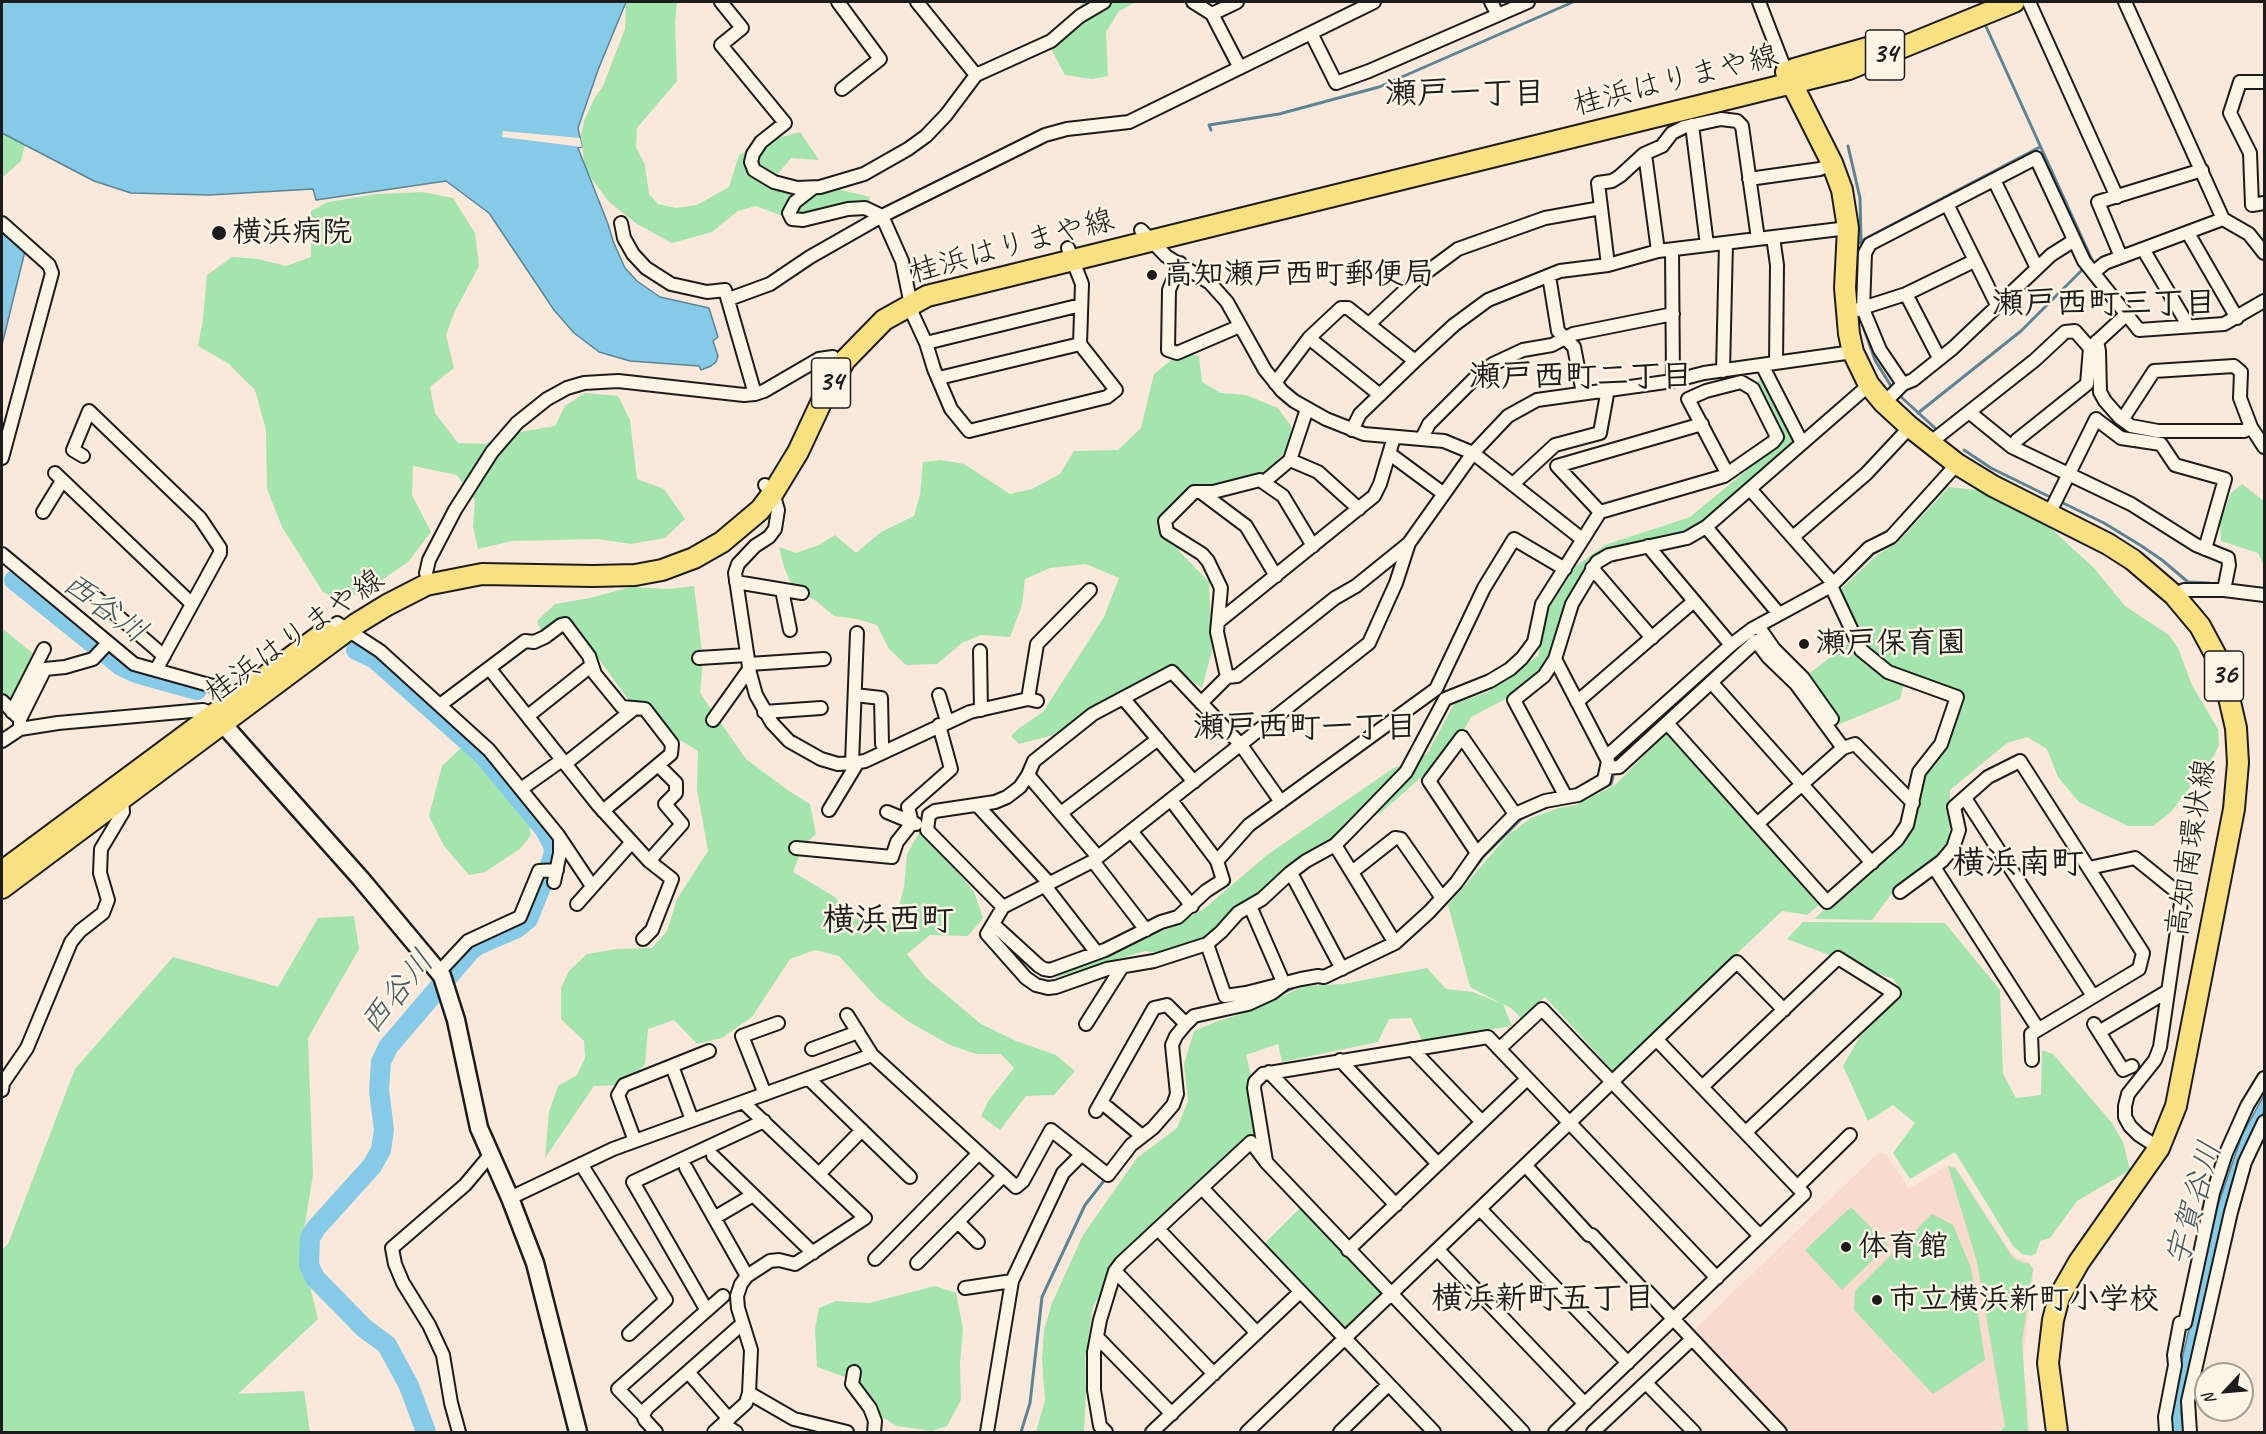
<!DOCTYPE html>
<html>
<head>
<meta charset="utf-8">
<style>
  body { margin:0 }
  #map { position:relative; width:2266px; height:1434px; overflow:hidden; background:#fae9db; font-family:Caveat,sans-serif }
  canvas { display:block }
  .frame { position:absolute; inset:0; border:3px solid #1c1c1c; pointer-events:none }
  .north { position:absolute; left:2194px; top:1362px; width:60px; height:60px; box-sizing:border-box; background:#fcf5e5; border:2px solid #a29e95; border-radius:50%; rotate:244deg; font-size:16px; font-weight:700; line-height:24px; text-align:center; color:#1c1c1c }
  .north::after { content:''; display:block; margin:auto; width:21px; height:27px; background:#1c1c1c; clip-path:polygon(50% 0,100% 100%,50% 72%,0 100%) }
</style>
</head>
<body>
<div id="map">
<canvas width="2266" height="1434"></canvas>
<div class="frame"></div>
<div class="north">N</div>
</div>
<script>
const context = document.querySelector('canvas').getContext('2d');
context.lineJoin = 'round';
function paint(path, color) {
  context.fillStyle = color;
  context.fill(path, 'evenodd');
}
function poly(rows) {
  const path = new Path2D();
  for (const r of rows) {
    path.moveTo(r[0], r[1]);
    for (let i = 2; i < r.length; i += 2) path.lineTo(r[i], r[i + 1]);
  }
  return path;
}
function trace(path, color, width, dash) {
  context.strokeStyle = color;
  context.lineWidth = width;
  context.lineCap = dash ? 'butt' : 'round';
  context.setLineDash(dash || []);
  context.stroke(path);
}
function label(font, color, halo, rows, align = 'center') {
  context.font = font + ' Caveat,"Klee One",sans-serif';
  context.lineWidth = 5;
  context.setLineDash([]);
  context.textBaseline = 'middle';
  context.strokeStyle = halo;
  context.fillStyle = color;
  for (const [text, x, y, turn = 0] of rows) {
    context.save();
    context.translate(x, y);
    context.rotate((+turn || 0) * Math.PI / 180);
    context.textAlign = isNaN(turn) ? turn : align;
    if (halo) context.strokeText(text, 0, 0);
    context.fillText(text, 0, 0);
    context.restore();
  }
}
paint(poly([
  [1878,1153,1886,1154,1909,1189,1948,1165,1956,1167,2009,1250,2019,1259,2029,1262,2034,1269,2023,1359,2030,1432,1791,1432,1693,1331]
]), '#f8dace');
paint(poly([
  [626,2,677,2,675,22,677,81,637,128,636,147,645,165,649,194,658,204,676,208,697,205,729,187,739,155,764,142,800,132,819,160,791,158,777,175,789,184,830,187,870,197,868,207,805,218,782,216,756,206,738,211,712,232,672,243,637,224,609,202,585,170,581,135,584,121,594,99,603,86,625,29],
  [1083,2,1136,2,1119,11,1106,32,1108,76,1092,79,1065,75,1051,49,1064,34,1066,22],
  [2,133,31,147,25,145,21,161,2,178],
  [422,192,453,198,475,233,479,266,455,311,446,335,454,368,430,387,435,413,458,443,485,444,503,435,555,426,565,406,585,393,618,396,630,420,637,479,664,489,685,519,665,538,631,544,598,539,512,541,478,549,473,527,475,500,457,475,413,466,412,495,431,532,408,562,367,590,341,600,323,592,282,527,267,489,266,430,255,390,229,364,198,346,203,319,207,275,232,257,258,259,286,266,311,257,311,211,328,202,377,194],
  [1180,353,1199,356,1202,382,1221,393,1246,395,1278,408,1291,426,1291,444,1262,479,1171,503,1165,530,1180,552,1209,582,1212,651,1202,688,1174,669,1154,675,1090,709,1073,730,1019,744,1011,736,1018,729,1043,712,1104,617,1119,578,1086,564,1050,568,1025,579,1022,605,1010,637,981,635,962,643,937,664,906,665,889,649,877,625,857,619,834,616,816,601,793,588,784,567,779,547,796,553,819,545,835,535,856,553,881,532,914,516,920,495,923,462,941,460,964,464,1010,494,1032,489,1060,474,1074,451,1118,450,1141,428,1154,374],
  [1764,374,1795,433,1787,458,1732,510,1686,533,1617,556,1591,571,1558,621,1557,661,1523,690,1471,717,1453,749,1383,811,1328,844,1199,944,1168,955,1145,951,1051,979,1129,941,1171,928,1205,908,1267,855,1392,769,1427,754,1454,704,1488,692,1538,656,1547,611,1576,566,1605,545,1690,517,1775,447,1753,388],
  [2242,484,2264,501,2264,566,2258,553,2221,541,2220,522,2231,493],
  [1949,487,1988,491,2046,524,2094,568,2125,606,2169,635,2178,648,2192,685,2218,729,2219,745,2214,756,2171,812,2153,826,2128,826,2079,802,2058,777,2047,749,2027,737,2007,743,1950,790,1950,825,1948,844,1936,857,1899,884,1872,920,1814,919,1899,843,1922,772,1960,694,1889,670,1863,649,1840,590,1877,555,1898,542],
  [694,586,703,660,700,693,746,759,789,791,810,804,816,834,803,846,793,872,835,897,852,918,883,927,899,906,904,887,907,854,920,831,942,854,974,892,983,918,968,936,930,935,907,954,926,978,981,1024,1016,1041,1056,1055,1075,1071,1054,1095,1026,1096,1000,1130,981,1116,989,1100,1014,1068,1001,1054,976,1054,950,1045,909,1022,879,1000,839,956,815,950,790,959,752,1017,722,1038,697,1044,674,1020,648,1029,645,1065,622,1085,594,1086,545,1158,549,1112,558,1086,577,1075,585,1058,584,1041,561,1019,561,988,569,971,587,954,616,949,652,948,667,931,677,899,708,851,697,789,698,751,655,725,633,706,572,622,542,633,537,621,555,604,590,598,630,587,669,589],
  [2,628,36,656,13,701,2,691],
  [1853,640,1905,680,1900,699,1840,724,1807,675],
  [1667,732,1819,905,1807,915,1782,911,1613,1071,1545,997,1521,1018,1511,1008,1503,1004,1512,1026,1422,1040,1411,1018,1389,1019,1378,1042,1282,1062,1278,1044,1246,1055,1253,1083,1259,1130,1145,1231,1120,1260,1093,1307,1085,1359,1086,1393,1084,1432,1036,1432,1045,1400,1042,1360,1044,1330,1052,1303,1083,1235,1137,1158,1177,1128,1188,1101,1184,1064,1194,1031,1215,1022,1251,1011,1304,986,1343,984,1427,968,1446,989,1473,992,1502,1004,1470,987,1448,905,1508,835,1531,818,1559,808,1576,805,1615,785],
  [463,746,485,760,527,815,531,835,520,849,485,872,469,875,444,846,429,816,442,766],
  [354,916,359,949,308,1038,313,1174,301,1250,318,1319,238,1394,304,1391,310,1432,2,1432,2,1250,8,1244,75,1069,173,957,278,987,318,918],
  [1803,922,1945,923,2000,990,2003,1074,2016,1098,2041,1095,2042,1050,2053,1054,2112,1123,2123,1142,2130,1170,2077,1201,2050,1238,2040,1241,2036,1253,2031,1256,2022,1254,2013,1246,1955,1152,1910,1179,1893,1153,1915,1123,1893,1105,1868,1121,1843,1066,1859,1038,1894,1002,1902,991,1893,979,1787,939],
  [1948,1166,1955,1168,2013,1258,2024,1263,2028,1263,2033,1269,2022,1341,2028,1432,1952,1432,2001,1431,2005,1426,1977,1262],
  [1301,1207,1383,1294,1344,1332,1263,1245],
  [1851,1207,1888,1245,1842,1290,1805,1250],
  [1932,1214,1953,1225,1971,1268,1985,1360,1933,1394,1854,1310,1855,1291],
  [935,1286,956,1293,963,1328,960,1363,961,1400,947,1426,932,1431,896,1426,882,1417,848,1378,817,1367,815,1329,819,1308,836,1301,869,1303]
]), '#a4e4ad');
const water = poly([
  [2,2,626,2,598,70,578,128,582,147,578,148,608,224,613,241,625,268,637,281,660,297,709,308,718,337,713,341,718,356,716,362,711,366,701,370,699,366,630,361,599,352,574,333,554,310,489,213,446,181,316,200,313,189,210,195,131,193,94,181,2,133,2,2],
  [2,225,25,251,2,345,2,225],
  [2264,1095,2264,1111,2250,1138,2236,1173,2224,1214,2184,1389,2181,1412,2183,1432,2172,1432,2172,1413,2179,1372,2218,1205,2242,1135,2264,1095]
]);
paint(water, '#85cae6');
trace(water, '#5b8495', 1.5);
paint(poly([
  [503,131,580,138,582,147,502,137]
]), '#fae9db');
trace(poly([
  [1984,22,2092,260,2089,264],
  [1211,130,1209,125,1279,114,1379,87,1573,2],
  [1848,146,1860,198,1861,241,1860,243],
  [1861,241,2040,147],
  [1863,326,1875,360,1891,386],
  [1900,396,1936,429],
  [1918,413,2021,331,2084,268],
  [1964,450,1991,468,2050,497],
  [2063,503,2104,523,2140,545,2162,560,2188,582,2209,583],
  [1839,587,1874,553,1897,540,1946,486],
  [1767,628,1829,594],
  [1617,757,1748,641],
  [1586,797,1611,784,1613,777],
  [1465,881,1483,857,1521,819,1546,807,1559,804],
  [1419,929,1461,886],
  [1359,967,1399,947],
  [1278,995,1302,984],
  [1021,1432,1030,1403,1042,1297,1085,1205,1103,1182]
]), '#5b8495', 3);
trace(poly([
  [14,580,121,666,136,673,197,690],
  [356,650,375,659,483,755,545,830,554,847,553,857,528,919,517,928,478,945,470,951,388,1047,381,1062,379,1090,384,1130,381,1150,372,1166,316,1228,310,1238,309,1265,315,1278,364,1328,387,1345,409,1386,426,1432]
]), '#85cae6', 20);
const minor = poly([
  [721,2,742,28,721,45,785,123,761,142,753,154,751,162,754,170,774,182,797,188,820,187,864,174,908,149,926,136,946,115,976,75,1051,41,1080,16,1104,2],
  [838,2,880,59,842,89],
  [917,2,976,75],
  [1193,2,1212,14,1240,68],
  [1491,2,1498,15],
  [1759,2,1786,72],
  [2029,2,2117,197],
  [2125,2,2223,219,2249,234,2264,253],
  [1212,14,1237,2],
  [1311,33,1336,83,1369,71,1528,2],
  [2264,82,2240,82,2230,113,2250,153,2252,205,2264,203],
  [1692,125,1707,245],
  [1645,154,1658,251],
  [1749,179,1820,169,1832,163],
  [1994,180,2037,268],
  [813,188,795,202,789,213,792,219,803,220,848,209,865,208,882,216,902,261,913,315,926,343,934,369,951,409,969,431,1107,397,1116,390,1080,344,1082,284,1068,248],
  [1947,204,1997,305],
  [2,223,49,265,52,273,2,458],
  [621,223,624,238,633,254,646,268,671,284,707,292,725,290,755,394],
  [1141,230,1166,256,1210,283,1227,302,1265,370,1282,391,1294,401,1326,419,1364,434,1444,441,1473,453,1582,539],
  [2188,233,2237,318],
  [1773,237,1777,265,1776,363],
  [2143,249,2185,320,2187,326],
  [1672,250,1673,381],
  [2121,257,2098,202,2202,170],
  [1180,263,1169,290,1168,350,1177,353,1240,326],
  [1608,265,1598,183,1612,181,1620,176,1644,154,1662,146,1672,133,1684,127,1721,119,1737,121,1742,126,1758,239],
  [2094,272,2105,263,2223,219],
  [1549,276,1558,331,1574,347,1583,393],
  [1906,294,1937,354,1941,357],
  [729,299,770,284,810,257,882,216,1045,135,1067,129,1129,122,1374,2],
  [1856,310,1906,294,1974,261],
  [1369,324,1416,280,1458,249,1545,218,1601,208],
  [1309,338,1380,395],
  [2097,341,2099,351,2100,392,2105,401,2120,418,2131,426,2158,431,2244,431,2251,427],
  [926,343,1081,305],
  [1762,365,1802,443],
  [1723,371,1726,243],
  [939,378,1080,344],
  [1275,383,1309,338,1341,308,1348,308,1415,361],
  [1903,384,1880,350,1863,309,1865,253,1870,244,2036,158,2084,261,2139,330,2224,324,2264,301],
  [1884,403,1903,384,1913,380,1953,348,2051,255,2073,241],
  [1969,412,2012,447,2131,504,2196,545,2228,558,2229,565,2224,590],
  [2120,418,2126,414,2154,371,2234,366,2241,372,2240,398,2251,427,2264,447],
  [1352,430,1360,414,1415,361,1454,325,1488,300,1560,271,1608,265,1658,251,1848,228],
  [1422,438,1429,424,1480,373,1493,364,1523,350,1552,345,1573,334,1673,314],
  [1931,442,2035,360,2065,332,2075,331,2090,348,2127,314],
  [2012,447,2017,440,2087,384,2090,348],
  [1390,454,1444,494],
  [83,456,73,450,89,411,200,518,220,548,220,553,156,670],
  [1290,460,1318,472,1359,509],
  [55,473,192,604],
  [1727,473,1688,399,1706,391,1741,382,1753,389,1777,437,1773,442,1724,476,1600,512,1542,604,1534,642,1522,658,1510,669,1490,681,1445,699,1406,772,1348,832,1335,845,1306,861,1290,873,1262,899,1238,913,1221,932,1207,944,1154,961,1107,969,1056,987,1048,988,1036,985,1026,978,987,934,1003,907,1093,861,1369,643,1396,583,1409,543,1473,453,1508,416,1537,400,1673,381,1704,373,1853,352],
  [1264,482,1290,460,1307,409],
  [1513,484,1555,445,1600,433,1608,389],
  [765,485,773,493,778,510,775,529,769,537,755,546,738,564,735,573,750,673,756,695,772,723,789,741,821,759,838,764,853,763,865,761,970,712,1028,699,1037,701],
  [1750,489,1833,583],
  [1202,493,1246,526,1276,576],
  [43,512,62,481],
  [1600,512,1557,466,1702,424],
  [2049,514,2096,419,2121,438,2161,444,2175,465,2225,479,2205,549],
  [1706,527,1779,614],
  [1793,537,1866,474,1910,427],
  [1648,546,1731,645],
  [2,554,134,664,227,690,241,702],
  [1592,568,1652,638],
  [426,573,429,560,455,510,492,452,517,423,547,399,567,388,584,383,618,381,744,395,755,394,764,391,819,359,833,357],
  [736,582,802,593],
  [782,590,790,630],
  [2174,595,2184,590,2224,590,2264,595],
  [97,598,164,656],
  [1218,622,1374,496,1380,484,1394,437],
  [337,623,380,651,489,750,558,835,592,886],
  [1758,626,1774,649,1803,678,1832,719],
  [980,651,981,710],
  [699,658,747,655],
  [1555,659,1544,676,1514,700,1566,797],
  [749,664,824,659],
  [489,668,598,805,649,861,672,879,652,930,643,939],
  [1227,677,1237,676,1335,598,1356,586,1408,544],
  [1711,682,1872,863],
  [855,695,881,698,882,744],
  [939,695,947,721],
  [1123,698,1194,782],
  [1028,699,1037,644,1090,590],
  [2,701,17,716],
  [1577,702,1694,601],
  [1201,703,1227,677,1217,632,1221,588,1208,561,1202,554,1167,532,1165,521,1194,492,1213,492,1260,480,1283,496,1313,546],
  [440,705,525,641,534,642,545,637,561,625,565,624,589,656,595,674,622,707,645,709,672,744,671,754,603,811],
  [12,712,44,649],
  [764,712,821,708],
  [528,716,592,665],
  [713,720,750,668],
  [1667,723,1827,902,1897,840,1907,825,1919,772,1941,744,1957,697,1888,672,1861,650,1831,586],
  [20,729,20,719,45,669,65,667,93,659,108,643],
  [2,741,20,729,58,723,203,710,214,714],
  [1843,748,1855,744,1913,803],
  [1606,757,1731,645,1752,629,1831,586,1869,548,1891,537,1957,464],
  [852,763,857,633],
  [565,764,635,708],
  [1607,768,1619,767,1756,641,1768,657,1796,684,1843,748,1757,824],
  [1028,775,1098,857],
  [521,789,562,760],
  [1965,798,2093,996],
  [977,805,1049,883],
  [829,810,858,762],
  [887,812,916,824],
  [1061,813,1158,739],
  [1131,831,1192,906],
  [1335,845,1395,943],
  [796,848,892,857,897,842,912,823,908,807,951,769,939,725],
  [1477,853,1429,781,1462,737,1515,814],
  [649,861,682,824,665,804,676,793,676,783,658,765],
  [1093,861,1146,930],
  [1217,861,1249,825,1436,689,1484,588,1514,539,1565,569],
  [1934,867,2038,1029],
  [2089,868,2135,858,2182,896,2160,1047,2155,1060,2128,1094,2125,1106,2125,1117,2130,1126,2139,1135,2159,1148],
  [1352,872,1395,838,1401,839,1442,898],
  [1291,873,1342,969],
  [554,882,560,853,560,838],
  [1045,886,1097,953],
  [1900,892,1942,861,1953,848,1959,830,1954,807,1988,777,2020,761,2143,953,2139,969,2031,1034,2032,1060],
  [577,904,632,842],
  [1003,907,927,830,929,815,935,811,995,802,1007,797,1020,787,1028,775,1034,761,1093,714,1172,672,1241,745,1281,802],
  [993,924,1039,966,1044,969,1050,970,1105,950,1161,922,1178,917,1206,891,1223,880,1217,861,1171,800],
  [1207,944,1225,996,1246,993,1301,979,1318,976,1324,977,1395,943,1429,912,1456,883,1477,853,1515,814,1545,801,1578,795,1604,780,1608,761,1555,659,1572,604,1597,562,1609,555,1687,538,1706,527,1869,385],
  [439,972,468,941,520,917,539,871,557,870],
  [847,1015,872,1055,1016,1187,1023,1181,1051,1130,1108,1175,1131,1145,1153,1128,1173,1105,1177,1094,1172,1045,1176,1036,1186,1024,1194,1016,1248,1004,1272,993,1284,984,1250,906],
  [1086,1024,1122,967],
  [2094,1024,2123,1070,2132,1066],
  [2099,1032,2168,991],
  [812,1049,858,1032],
  [1412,1049,1482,1122],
  [1499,1049,1542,1009,1760,1236],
  [1340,1060,1438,1164],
  [672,1066,692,1120],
  [1269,1072,1396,1205],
  [808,1078,910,1177],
  [1702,1087,1838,958,1894,993,1746,1132],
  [2,1090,3,1083,27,1048,71,942,80,931,103,913,108,900,100,873,101,849,123,812,122,800],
  [765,1094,742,1036,778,1023],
  [1101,1102,1142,1136],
  [1096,1111,1154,1008,1167,1005,1186,1024],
  [635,1141,618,1095,624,1085,709,1051],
  [713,1156,813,1253],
  [1266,1161,1254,1088,1255,1082,1263,1074,1488,1037,1717,1278],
  [581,1164,666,1300,629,1334],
  [1526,1166,1589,1235,1592,1235,1645,1292,1647,1291,1780,1432],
  [686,1168,747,1276],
  [819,1174,862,1130],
  [1797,1187,1850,1135],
  [1202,1188,1434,1432],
  [510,1198,613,1149,872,1055],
  [1481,1210,1628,1363],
  [714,1218,753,1195],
  [958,1222,978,1242],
  [1158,1229,1257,1333],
  [1348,1250,1527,1079],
  [1438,1250,1585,1404],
  [875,1259,979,1153],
  [917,1263,1003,1176],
  [1115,1271,1214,1374],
  [965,1288,1012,1281],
  [706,1309,633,1182,764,1121],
  [1097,1337,1172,1414],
  [688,1372,729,1419],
  [854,1372,852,1384,870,1408,875,1421,874,1432],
  [1646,1383,1694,1432],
  [749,1393,794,1419,847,1432],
  [643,1415,618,1389,723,1296],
  [723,1424,736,1432],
  [459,1432,451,1403,443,1355,429,1325,403,1283,395,1264,392,1248,465,1185,491,1154],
  [656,1432,645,1420,643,1415,647,1408,742,1324],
  [714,1432,746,1403,749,1393,751,1350,738,1308,737,1296,741,1284,747,1276,770,1261,779,1260,795,1264,865,1218,743,1102],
  [987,1432,1012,1281,1063,1173,1081,1155],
  [1106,1432,1100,1426,1094,1390,1094,1352,1100,1320,1115,1271,1121,1263,1251,1142,1266,1162,1523,1432],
  [1152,1432,1300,1292],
  [1247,1432,1737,962,1784,1010],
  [1340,1432,1388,1385],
  [1555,1432,1804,1194,1658,1041],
  [1593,1432,1691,1340],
  [2166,1432,2165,1417,2175,1365,2174,1355,2180,1323,2185,1323,2213,1193,2226,1153,2247,1106,2264,1078],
  [2190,1432,2188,1401,2231,1212,2245,1162,2264,1122]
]);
const tertiary = poly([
  [215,715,361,879,442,976,456,1020,479,1128,510,1198,535,1263,578,1432]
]);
const primary = poly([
  [1794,69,1881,44],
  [1786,72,1832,163,1842,190,1848,228,1845,288,1849,334,1853,352,1869,385,1884,403,1910,427,1957,464,1993,486,2108,544,2133,560,2174,595,2200,626,2222,667,2236,728,2238,763,2234,809,2176,1106,2159,1148,2079,1262,2059,1297,2053,1320,2048,1363,2057,1432],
  [4,870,325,632],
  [2,888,356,624,387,605,426,585,482,574,593,576,635,575,662,570,694,558,722,542,760,510,773,493,798,452,827,390,845,360,884,320,927,296,1849,69,2014,2]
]);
trace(minor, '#1c1c1c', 16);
trace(tertiary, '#1c1c1c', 21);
trace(primary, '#1c1c1c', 24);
trace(minor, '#fcf5e5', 12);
trace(tertiary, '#fcf5e5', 16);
trace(primary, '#f9e181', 20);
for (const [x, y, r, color] of [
  [219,233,8,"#1c1c1c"],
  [1152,275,6,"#1c1c1c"],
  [1804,644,6,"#1c1c1c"],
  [1846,1247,6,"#1c1c1c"],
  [1877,1300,6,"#1c1c1c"]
]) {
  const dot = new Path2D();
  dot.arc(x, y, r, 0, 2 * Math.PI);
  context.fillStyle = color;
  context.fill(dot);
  trace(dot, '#fcf5e5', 2);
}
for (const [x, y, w] of [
  [1885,55,39],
  [831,383,39],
  [2224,676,39]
]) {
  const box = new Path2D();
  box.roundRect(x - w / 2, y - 25, w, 50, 4.5);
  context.fillStyle = '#fcf5e5';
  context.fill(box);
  trace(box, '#1c1c1c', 1.5);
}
label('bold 28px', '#1c1c1c', null, [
  ["34",1885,55],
  ["34",831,383],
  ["36",2224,676]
]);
label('30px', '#1c1c1c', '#fcf5e5', [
  ["桂浜はりまや線",1676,81,-14],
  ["桂浜はりまや線",1012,247,-15],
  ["桂浜はりまや線",295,637,-35],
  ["高知南環状線",2192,848,-81]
]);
label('bold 30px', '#1c1c1c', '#fcf5e5', [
  ["横浜病院",232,233],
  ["高知瀬戸西町郵便局",1164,275],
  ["瀬戸保育園",1816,644],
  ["体育館",1858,1247],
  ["市立横浜新町小学校",1889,1300]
], 'left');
label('bold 32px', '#1c1c1c', '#fcf5e5', [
  ["瀬戸一丁目",1465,95],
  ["瀬戸西町三丁目",2104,305],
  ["瀬戸西町二丁目",1581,378],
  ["瀬戸西町一丁目",1305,729],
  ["横浜新町五丁目",1543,1300]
]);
label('italic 32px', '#415963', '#fcf5e5', [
  ["西谷川",104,609,36],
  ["西谷川",398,993,-51],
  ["宇賀谷川",2195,1204,-74]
]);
label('bold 33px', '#1c1c1c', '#fcf5e5', [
  ["横浜南町",2018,864],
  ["横浜西町",888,921]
]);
</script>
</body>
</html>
